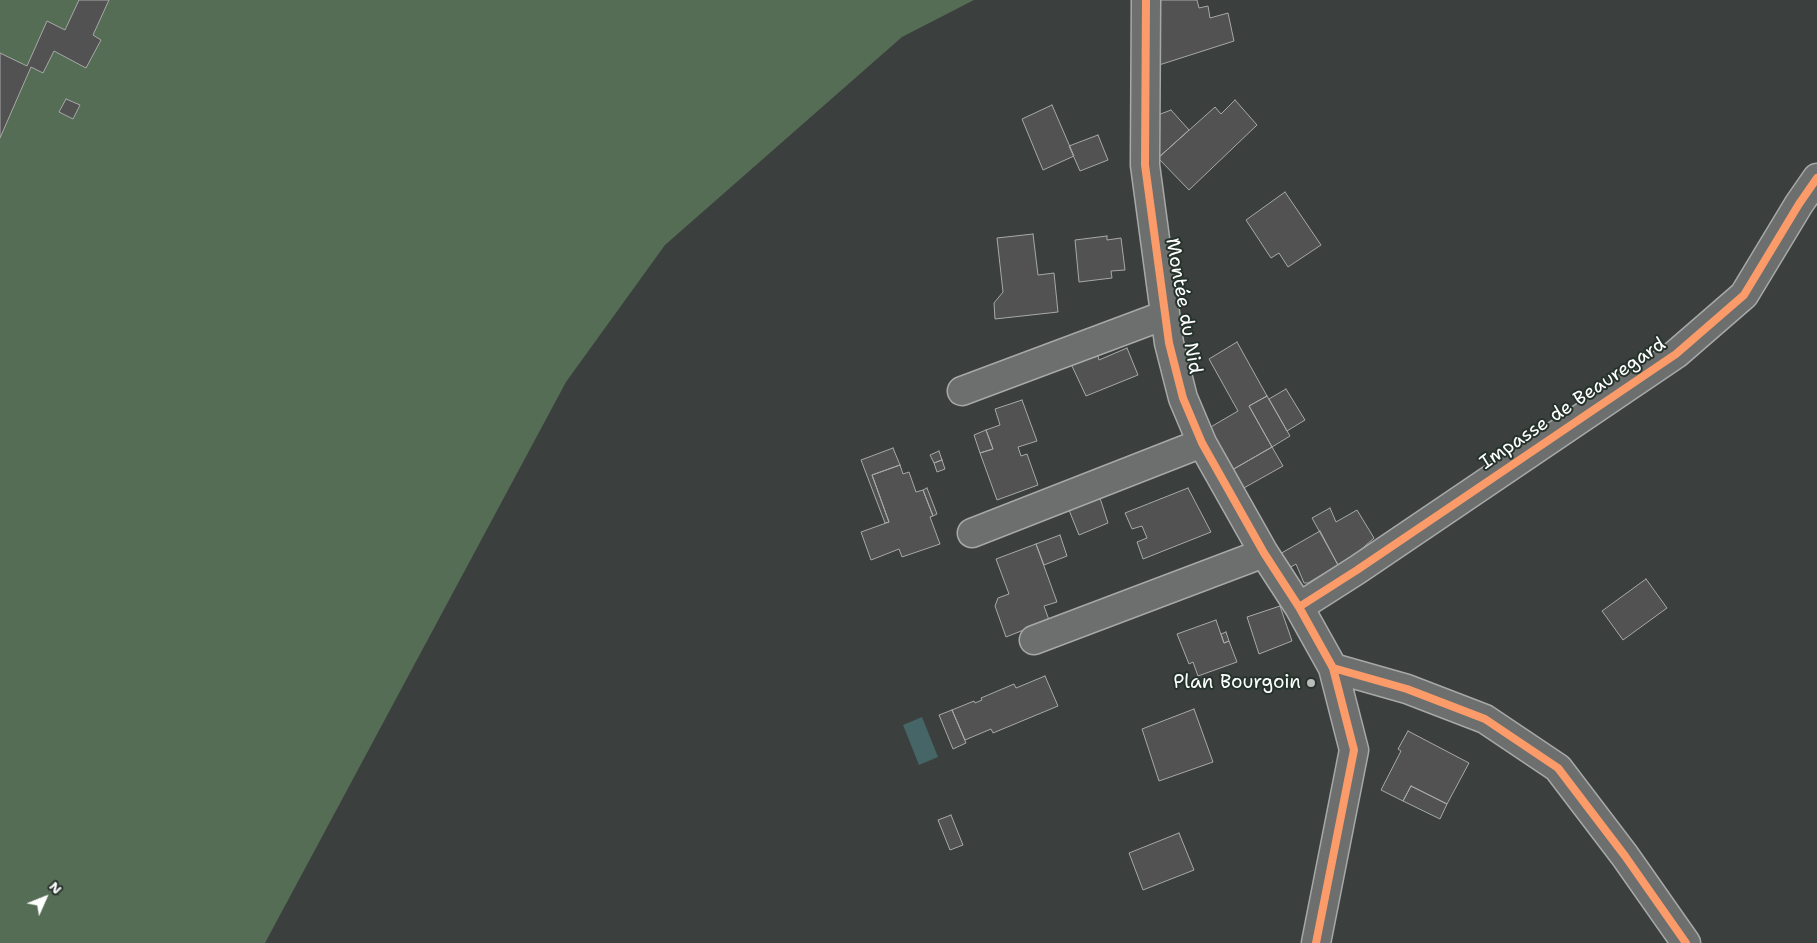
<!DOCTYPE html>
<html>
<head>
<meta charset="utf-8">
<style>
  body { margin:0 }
  #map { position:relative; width:1817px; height:943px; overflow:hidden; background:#3b3f3d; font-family:"Shantell Sans",sans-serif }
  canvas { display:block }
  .north { position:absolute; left:20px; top:873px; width:50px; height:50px; -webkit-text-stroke:4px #26332d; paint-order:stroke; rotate:46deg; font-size:14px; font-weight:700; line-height:20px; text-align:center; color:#fff }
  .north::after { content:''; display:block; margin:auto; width:18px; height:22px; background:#fff; clip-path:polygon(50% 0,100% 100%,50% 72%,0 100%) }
</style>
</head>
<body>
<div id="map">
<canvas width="1817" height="943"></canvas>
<div class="north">N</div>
</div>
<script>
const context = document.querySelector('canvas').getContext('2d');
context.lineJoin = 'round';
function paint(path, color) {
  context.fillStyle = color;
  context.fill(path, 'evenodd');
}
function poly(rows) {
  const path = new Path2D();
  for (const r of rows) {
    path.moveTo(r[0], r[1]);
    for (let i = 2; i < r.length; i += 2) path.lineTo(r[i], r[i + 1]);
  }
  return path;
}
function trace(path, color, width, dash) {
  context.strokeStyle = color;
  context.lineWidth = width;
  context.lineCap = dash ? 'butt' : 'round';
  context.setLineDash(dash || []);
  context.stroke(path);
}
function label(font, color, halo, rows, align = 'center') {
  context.font = font + ' "Shantell Sans",sans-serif';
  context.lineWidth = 4;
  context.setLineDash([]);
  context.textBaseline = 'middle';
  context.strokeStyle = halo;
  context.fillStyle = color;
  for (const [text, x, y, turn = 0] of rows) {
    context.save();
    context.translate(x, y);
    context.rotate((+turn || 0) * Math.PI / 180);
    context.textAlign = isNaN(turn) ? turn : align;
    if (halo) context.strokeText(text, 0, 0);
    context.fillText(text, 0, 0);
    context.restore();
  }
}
paint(poly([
  [0,0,974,0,902,37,665,245,566,382,265,943,0,943]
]), '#556c55');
paint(poly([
  [922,717,938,757,919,765,903,725]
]), '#456567');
const building = poly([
  [79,0,109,0,93,35,101,40,86,68,54,51,43,73,31,67,0,138,0,53,27,66,47,21,65,30,79,0],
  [1159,0,1197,0,1199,8,1208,6,1210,18,1228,13,1234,41,1159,65,1159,0],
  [66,99,80,105,73,119,59,112,66,99],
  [1235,100,1257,125,1189,190,1158,158,1215,107,1221,114,1235,100],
  [1052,105,1074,156,1043,170,1022,119,1052,105],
  [1171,110,1189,130,1158,158,1158,115,1171,110],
  [1098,135,1108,160,1080,171,1069,146,1098,135],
  [1285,192,1321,245,1288,267,1279,253,1271,258,1246,220,1285,192],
  [1033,234,1038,275,1054,273,1058,312,995,319,994,303,1003,292,997,238,1033,234],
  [1107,236,1107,240,1121,238,1125,270,1111,271,1112,278,1079,282,1075,240,1107,236],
  [1237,342,1267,396,1249,406,1272,447,1232,470,1209,428,1238,411,1209,359,1237,342],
  [1127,348,1138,375,1086,396,1071,364,1098,356,1099,360,1127,348],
  [1286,389,1305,420,1287,431,1269,399,1286,389],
  [1267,396,1290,436,1272,447,1249,406,1267,396],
  [1022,400,1037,441,1018,447,1021,456,1027,454,1038,485,997,500,980,453,993,449,986,430,1000,425,995,409,1022,400],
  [986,430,993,449,980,453,974,435,986,430],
  [1272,447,1283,466,1242,489,1232,470,1272,447],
  [893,448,900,465,872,475,889,522,885,523,861,460,893,448],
  [939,451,942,460,934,463,930,455,939,451],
  [942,460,945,469,937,472,934,463,942,460],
  [900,465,903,474,909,472,916,492,923,490,933,516,930,517,940,544,902,557,899,549,871,560,861,532,889,522,872,475,900,465],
  [927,488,937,514,933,516,923,490,927,488],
  [1188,488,1211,532,1143,559,1137,542,1147,538,1142,526,1132,529,1125,513,1188,488],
  [1100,498,1108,523,1079,535,1069,510,1100,498],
  [1330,508,1336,522,1357,510,1374,538,1355,555,1338,565,1312,518,1330,508],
  [1320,531,1338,565,1308,583,1304,583,1296,564,1287,569,1278,555,1320,531],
  [1060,535,1067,556,1044,565,1036,544,1060,535],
  [1036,544,1057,602,1044,606,1049,620,1006,637,995,606,998,598,1009,594,996,559,1036,544],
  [1646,579,1667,608,1623,640,1602,611,1646,579],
  [1280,606,1292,641,1259,654,1247,617,1280,606],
  [1216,620,1224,643,1229,641,1237,662,1198,676,1193,662,1189,664,1177,634,1216,620],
  [1226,632,1229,641,1224,643,1221,634,1226,632],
  [1045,676,1058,706,993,733,991,729,965,740,952,710,974,701,975,703,982,700,981,698,1014,684,1016,688,1045,676],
  [1194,709,1213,762,1159,781,1142,729,1194,709],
  [952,710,966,743,953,749,939,715,952,710],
  [1408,731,1469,763,1447,804,1411,786,1403,801,1381,790,1401,751,1398,749,1408,731],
  [1411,786,1447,804,1440,819,1403,801,1411,786],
  [951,815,963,845,950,850,938,820,951,815],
  [1179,833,1194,870,1143,890,1129,853,1179,833]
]);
paint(building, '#525252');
trace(building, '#a7a9a8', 1);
const minor = poly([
  [1146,0,1145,165,1169,343,1183,398,1202,443,1264,553,1299,607,1333,668,1354,750,1316,943],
  [962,391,1165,315],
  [972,533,1202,443],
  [1299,607,1357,570,1676,354,1744,295,1799,204,1817,178],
  [1034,640,1264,553],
  [1333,668,1407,689,1485,719,1558,768,1625,856,1686,943]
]);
trace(minor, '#a7a9a8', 31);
trace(minor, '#6c6f6d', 28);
trace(poly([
  [1146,0,1145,165,1169,343,1183,398,1202,443,1264,553,1299,607,1333,668,1354,750,1316,943],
  [1299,607,1357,570,1676,354,1744,295,1799,204,1817,178],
  [1333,668,1407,689,1485,719,1558,768,1625,856,1686,943]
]), '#fa9b69', 8);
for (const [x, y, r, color] of [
  [1311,683,5,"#babcbb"]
]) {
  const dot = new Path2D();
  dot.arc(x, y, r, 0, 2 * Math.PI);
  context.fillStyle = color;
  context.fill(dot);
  trace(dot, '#26332d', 2);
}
label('19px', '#fff', '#26332d', [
  ["Montée du Nid",1183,306,80],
  ["Impasse de Beauregard",1573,404,-34]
]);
label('19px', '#fff', '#26332d', [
  ["Plan Bourgoin",1301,683]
], 'right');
</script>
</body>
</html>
